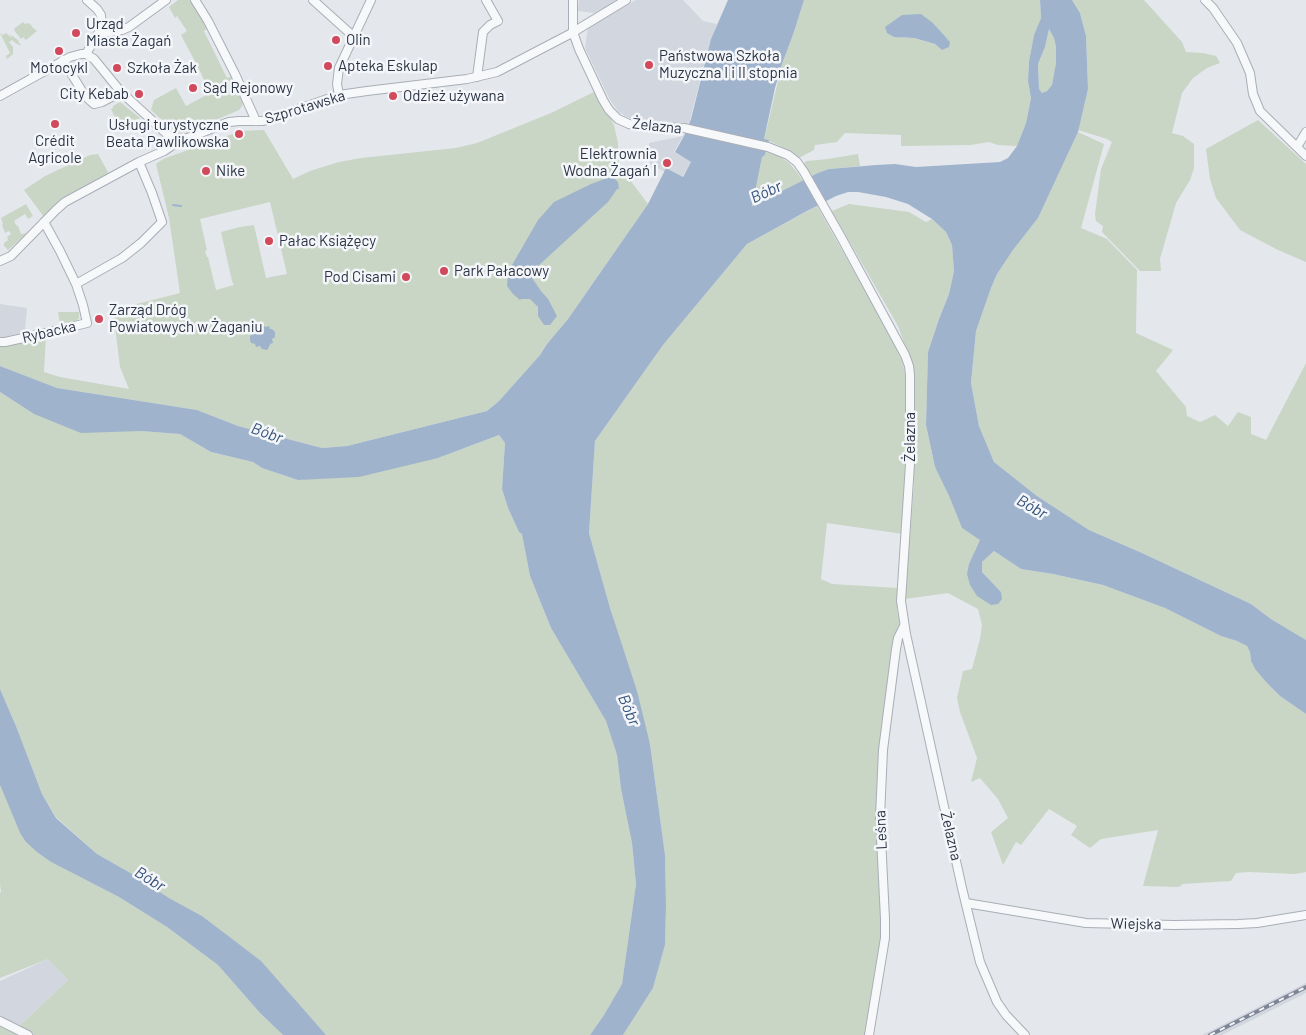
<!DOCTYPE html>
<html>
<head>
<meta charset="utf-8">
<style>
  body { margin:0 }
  canvas { display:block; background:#e4e7ec }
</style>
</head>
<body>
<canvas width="1306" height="1035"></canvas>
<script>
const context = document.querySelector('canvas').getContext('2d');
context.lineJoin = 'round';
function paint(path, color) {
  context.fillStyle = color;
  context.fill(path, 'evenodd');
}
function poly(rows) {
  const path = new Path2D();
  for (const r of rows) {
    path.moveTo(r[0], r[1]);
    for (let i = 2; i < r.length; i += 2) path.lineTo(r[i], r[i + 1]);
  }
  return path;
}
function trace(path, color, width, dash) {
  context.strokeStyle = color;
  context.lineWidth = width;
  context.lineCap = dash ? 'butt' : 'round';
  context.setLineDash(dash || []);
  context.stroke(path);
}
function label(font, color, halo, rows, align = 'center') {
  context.font = font + ' Barlow,sans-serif';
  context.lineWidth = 5;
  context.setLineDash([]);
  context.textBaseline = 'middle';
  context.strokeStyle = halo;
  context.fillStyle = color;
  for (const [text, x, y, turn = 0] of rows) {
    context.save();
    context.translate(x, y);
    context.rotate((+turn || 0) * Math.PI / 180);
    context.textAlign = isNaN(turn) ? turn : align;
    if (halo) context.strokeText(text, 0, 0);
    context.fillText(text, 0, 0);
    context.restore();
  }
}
paint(poly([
  [579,0,620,0,602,10,601,9,594,13,578,11],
  [636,0,683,0,703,21,717,24,711,39,689,123,634,120,625,116,618,111,610,100,585,48,588,27],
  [683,136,674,152,691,162,682,177,667,169,665,172,650,164,649,143],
  [0,304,27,308,25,332,0,338],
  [48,959,68,980,20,1025,0,1017,0,981],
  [1306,983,1306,993,1222,1035,1202,1035]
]), '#d2d6de');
paint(poly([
  [178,0,190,0,204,21,207,28,204,31,227,78,232,76,243,101,242,106,239,110,190,131,182,133,174,131,151,110,154,100,176,88,186,106,210,93,200,71,181,35,187,31,177,16,175,18,169,7],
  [804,0,1040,0,1041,18,1034,35,1029,61,1028,81,1031,98,1026,123,1017,146,998,145,989,142,971,145,901,146,901,135,845,133,837,142,815,145,814,150,799,158,789,150,769,141,764,140,782,64,794,32],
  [933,23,950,42,942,50,935,44,913,38,902,38],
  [1072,0,1144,0,1182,42,1186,52,1203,53,1216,56,1220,63,1207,68,1193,78,1182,93,1172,133,1183,136,1194,144,1194,168,1190,180,1176,203,1160,259,1161,271,1140,271,1102,232,1103,226,1096,221,1095,214,1101,169,1112,142,1107,139,1078,130,1088,89,1086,36,1080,13],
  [23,22,25,24,29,23,32,26,32,27,37,31,26,40,23,37,21,39,14,30,15,28],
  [1049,29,1054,38,1056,47,1056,63,1052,85,1047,91,1042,93,1039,89,1038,64,1045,47],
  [0,33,3,35,6,33,11,37,12,37,10,34,19,41,18,42,22,46,17,44,12,40,9,42,13,47,13,54,7,59,6,56,10,53],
  [596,91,614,125,618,143,619,175,627,176,648,204,568,319,547,344,540,355,499,401,487,411,347,446,322,448,238,426,197,410,57,388,0,366,0,343,46,335,44,372,60,377,129,389,120,367,113,310,180,293,169,218,156,164,163,159,241,131,264,130,293,179,310,171,339,162,361,158,456,148,477,143,551,113],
  [270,202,287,274,266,278,254,225,240,227,221,232,232,281,234,285,216,290,208,257,207,257,205,251,207,250,200,219],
  [120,102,140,118,120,128,111,109,113,108,113,106],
  [1258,120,1306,164,1306,262,1278,250,1240,230,1216,198,1210,179,1206,149],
  [1078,132,1104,144,1081,228,1107,239,1137,270,1136,333,1173,350,1156,371,1186,407,1187,416,1200,422,1215,415,1228,426,1238,412,1251,417,1251,434,1266,440,1306,363,1306,640,1271,619,1251,604,1142,553,1089,530,1037,496,994,462,979,426,971,383,976,331,991,288,997,274,1013,250,1038,218],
  [766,152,779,156,789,163,797,172,803,181,751,206,762,157,765,155],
  [98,154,109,174,59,201,44,217,24,190,45,176,90,155],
  [858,154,860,166,829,169,812,176,804,165,805,162,807,161,828,159],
  [26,204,33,216,28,219,25,214,14,221,16,225,18,226,21,234,27,233,8,250,4,246,4,243,8,240,7,237,11,234,9,231,5,233,2,225,3,224,1,218],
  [849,204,909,212,926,222,932,219,946,232,952,245,954,271,949,294,939,319,928,352,926,425,935,467,949,496,962,528,981,540,975,550,986,601,991,605,1001,592,982,572,982,562,994,551,1021,569,1053,574,1103,585,1165,608,1221,636,1237,641,1247,646,1250,652,1251,661,1255,669,1266,682,1280,696,1306,714,1306,872,1295,874,1249,872,1236,873,1231,881,1183,884,1179,887,1143,886,1158,830,1101,839,1090,848,1071,835,1077,826,1049,809,1021,845,1016,842,1003,865,991,832,1008,818,998,799,980,778,971,782,977,758,960,712,957,698,963,671,972,669,980,639,982,625,978,609,948,593,905,599,914,484,914,371,909,356,898,326,832,211],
  [817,206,886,328,902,361,906,376,908,405,908,465,903,534,827,523,821,579,832,584,898,588,897,610,900,627,894,640,892,669,883,728,876,808,881,932,878,960,865,1035,623,1035,653,988,665,945,666,906,665,855,650,744,610,608,589,533,595,441,663,345,747,244],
  [58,312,79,312,79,318,76,321,60,324],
  [0,392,34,414,141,431,180,434,211,452,253,462,262,468,298,480,438,458,499,435,505,443,502,489,508,508,519,532,522,533,530,576,551,628,606,721,617,755,621,789,632,843,636,884,622,984,604,1015,590,1035,326,1035,230,938,202,916,169,898,134,875,97,854,56,817,42,794,16,726,0,689],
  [0,785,20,833,37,851,51,862,119,897,167,927,218,965,260,1013,283,1035,0,1035,0,1025,14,1031,68,980,48,959,0,978,0,893,1,892,0,884]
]), '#c9d6c5');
paint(poly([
  [728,0,804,0,794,32,782,64,775,88,764,139,769,140,765,155,762,157,752,206,818,173,829,169,876,165,895,164,916,167,1000,162,1008,158,1017,146,1026,123,1031,98,1028,81,1029,61,1034,35,1041,18,1040,0,1072,0,1080,13,1086,36,1088,89,1078,132,1038,218,1013,250,997,274,991,288,976,331,971,383,979,426,994,462,1037,496,1089,530,1142,553,1251,604,1271,619,1306,640,1306,714,1280,696,1266,682,1255,669,1251,661,1250,652,1247,646,1237,641,1221,636,1165,608,1103,585,1053,574,1021,569,994,551,982,562,982,572,1001,592,1002,599,998,604,991,605,977,596,970,585,967,574,969,564,980,540,962,528,949,496,935,467,926,425,928,352,939,319,949,294,954,271,952,245,946,232,932,219,908,204,886,197,858,192,848,192,836,196,807,211,747,244,663,345,595,441,589,533,610,608,637,691,650,744,665,855,666,906,665,945,653,988,623,1035,590,1035,604,1015,622,984,636,884,632,843,621,789,617,755,606,721,551,628,530,576,522,534,519,532,508,508,502,489,505,443,499,435,438,458,359,477,298,480,262,468,253,462,211,452,180,434,141,431,81,433,34,414,0,392,0,366,57,388,197,410,238,426,322,448,347,446,487,411,499,401,540,355,547,344,568,319,648,204,666,168,683,177,691,162,675,152,685,134,691,119,711,39],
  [1049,29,1054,38,1056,47,1056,63,1052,85,1047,91,1042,93,1039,89,1038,64,1045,47],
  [921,14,933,23,943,34,950,42,949,47,942,50,935,44,914,38,894,37,887,33,885,27,902,15],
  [613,177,618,182,619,189,617,189,608,202,538,266,532,278,541,291,548,299,557,316,550,325,544,325,538,316,538,307,530,299,521,299,520,300,513,294,507,286,508,272,538,220,554,202,591,184,607,178],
  [259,323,263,324,265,327,269,326,270,329,272,329,275,332,275,337,272,339,273,343,270,344,269,347,267,350,262,349,260,346,256,347,255,344,251,343,250,340,250,336,254,333,253,330,255,330,257,325],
  [0,689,16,726,42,794,56,818,97,854,134,875,169,898,202,916,261,961,326,1035,283,1035,260,1013,218,965,167,927,119,897,51,862,37,852,26,842,20,833,0,785]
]), '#9fb4cc');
trace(poly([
  [173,205,181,206]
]), '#9fb4cc', 2);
const minor = poly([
  [87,0,97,9,101,15,102,26,99,32],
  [195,0,208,21,235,74,256,121],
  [313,0,353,36],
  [573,0,573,32,579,49,603,100,609,110,618,119,629,124,638,126,684,128,768,147,788,155,797,162,804,172,841,237,905,355,909,366,910,375,910,464,901,601,906,634,962,888,980,962,997,1002,1006,1015,1025,1035],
  [1205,0,1213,8,1237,43,1250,73,1253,94,1260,111,1306,156],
  [86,54,99,32,103,33,122,30,129,27,166,0],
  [63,60,85,96,94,104,102,102,121,92],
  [477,77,483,32,490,25,498,21,486,0],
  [339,95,337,84,339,68,371,0],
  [0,96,70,57,81,54,86,54,94,59,121,92,168,135,175,138,185,139,229,122,239,121,262,121,267,120,339,95,367,91,467,79,497,72,570,34,626,0],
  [1297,147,1306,132],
  [0,261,11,256,56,210,65,202,139,162,164,151,173,145,178,139],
  [76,284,122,258,141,243,162,222,152,193,139,162],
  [0,342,5,342,46,333,87,323,83,305,76,284,60,251,44,222],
  [966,903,1086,923,1174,925,1238,924,1257,923,1306,915],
  [0,1021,28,1035],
  [869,1035,885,938,885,919,880,817,883,750,896,649,898,638,904,626]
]);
trace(minor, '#a9aeb7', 10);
trace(minor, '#f7f8fa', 8);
const rail = poly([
  [1210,1035,1306,987]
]);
trace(rail, '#7d8696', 4);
trace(rail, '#f4f6f9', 2, [5.5]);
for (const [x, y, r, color] of [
  [76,33,5,"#d1495b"],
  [336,40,5,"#d1495b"],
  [59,51,5,"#d1495b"],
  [649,65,5,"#d1495b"],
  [328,66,5,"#d1495b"],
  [117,68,5,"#d1495b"],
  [193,88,5,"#d1495b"],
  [139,94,5,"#d1495b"],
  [393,96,5,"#d1495b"],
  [55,124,5,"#d1495b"],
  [239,134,5,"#d1495b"],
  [667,163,5,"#d1495b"],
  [206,171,5,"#d1495b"],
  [269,241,5,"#d1495b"],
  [444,271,5,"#d1495b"],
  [406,277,5,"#d1495b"],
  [99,319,5,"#d1495b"]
]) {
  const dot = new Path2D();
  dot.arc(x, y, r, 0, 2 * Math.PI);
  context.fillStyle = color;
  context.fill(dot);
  trace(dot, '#f4f6f9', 2);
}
label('15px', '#2b3445', '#f4f6f9', [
  ["Urząd",86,24],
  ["Miasta Żagań",86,41],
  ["Olin",346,40],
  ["Państwowa Szkoła",659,56],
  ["Muzyczna I i II stopnia",659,73],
  ["Apteka Eskulap",338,66],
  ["Motocykl",59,68,"center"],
  ["Szkoła Żak",127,68],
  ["Sąd Rejonowy",203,88],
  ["City Kebab",129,94,"right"],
  ["Odzież używana",403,96],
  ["Usługi turystyczne",229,125,"right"],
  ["Beata Pawlikowska",229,142,"right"],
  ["Crédit",55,141,"center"],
  ["Agricole",55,158,"center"],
  ["Elektrownia",657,154,"right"],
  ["Wodna Żagań I",657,171,"right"],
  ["Nike",216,171],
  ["Pałac Książęcy",279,241],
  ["Park Pałacowy",454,271],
  ["Pod Cisami",396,277,"right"],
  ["Zarząd Dróg",109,310],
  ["Powiatowych w Żaganiu",109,327]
], 'left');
label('15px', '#2b3445', '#f4f6f9', [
  ["Szprotawska",305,107,-17],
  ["Żelazna",657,126,6],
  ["Rybacka",49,332,-13],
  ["Żelazna",910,437,-90],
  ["Leśna",881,830,-92],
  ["Żelazna",951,836,77],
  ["Wiejska",1136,924,1]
]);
label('italic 16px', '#34527a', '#f4f6f9', [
  ["Bóbr",766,192,-25],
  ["Bóbr",267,433,20],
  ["Bóbr",1032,507,30],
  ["Bóbr",629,710,67],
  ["Bóbr",150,879,32]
]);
</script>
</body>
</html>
